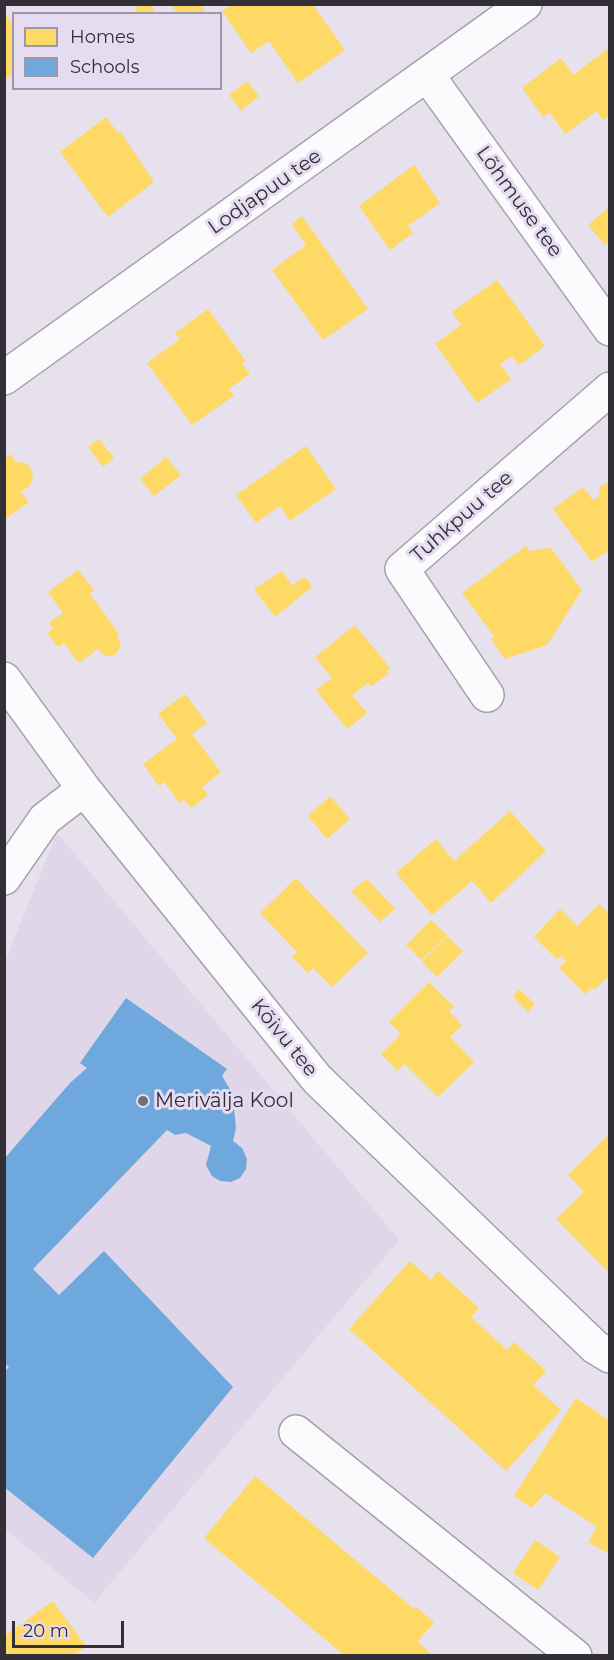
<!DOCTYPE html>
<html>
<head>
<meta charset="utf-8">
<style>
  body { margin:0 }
  #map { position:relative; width:614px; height:1660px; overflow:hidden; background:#e6e1ec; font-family:Montserrat,sans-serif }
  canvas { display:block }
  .frame { position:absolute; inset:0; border:6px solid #332f37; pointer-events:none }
  .legend { position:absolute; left:12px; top:12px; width:210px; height:78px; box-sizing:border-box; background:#e6dcf1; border:2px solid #9e97a7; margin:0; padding:8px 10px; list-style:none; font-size:18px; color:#332f37 }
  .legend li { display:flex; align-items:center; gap:12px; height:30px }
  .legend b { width:30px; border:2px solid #9e97a7 }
  .scale { position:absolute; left:12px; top:1621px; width:112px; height:27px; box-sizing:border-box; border:3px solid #332f37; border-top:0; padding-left:8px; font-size:18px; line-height:21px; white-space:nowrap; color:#332f37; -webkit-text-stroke:4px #e6dcf1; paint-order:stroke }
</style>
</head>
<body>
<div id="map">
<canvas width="614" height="1660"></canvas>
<div class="frame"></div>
<ul class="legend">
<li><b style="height:16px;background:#ffd966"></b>Homes</li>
<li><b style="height:16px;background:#6fa8dc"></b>Schools</li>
</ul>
<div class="scale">20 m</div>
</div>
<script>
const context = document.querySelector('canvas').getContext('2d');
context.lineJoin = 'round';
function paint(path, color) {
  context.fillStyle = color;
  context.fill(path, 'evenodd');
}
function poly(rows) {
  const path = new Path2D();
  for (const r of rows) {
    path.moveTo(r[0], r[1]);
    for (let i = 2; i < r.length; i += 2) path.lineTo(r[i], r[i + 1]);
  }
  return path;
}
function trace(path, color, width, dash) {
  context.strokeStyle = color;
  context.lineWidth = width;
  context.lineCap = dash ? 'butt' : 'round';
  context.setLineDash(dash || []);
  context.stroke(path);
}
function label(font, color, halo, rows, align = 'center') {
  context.font = font + ' Montserrat,sans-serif';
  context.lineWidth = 6;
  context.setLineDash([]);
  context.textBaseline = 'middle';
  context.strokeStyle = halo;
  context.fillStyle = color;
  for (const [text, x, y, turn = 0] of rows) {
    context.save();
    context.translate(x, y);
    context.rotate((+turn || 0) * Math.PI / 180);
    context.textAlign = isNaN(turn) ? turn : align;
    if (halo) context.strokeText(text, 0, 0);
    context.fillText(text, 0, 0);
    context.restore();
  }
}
paint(poly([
  [57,833,399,1240,94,1603,5,1529,5,962]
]), '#e0d6ea');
paint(poly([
  [141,4,150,4,156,14,138,14,135,9],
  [171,4,200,4,205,12,178,14],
  [231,5,313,5,345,50,298,83,269,41,251,53,222,11],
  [4,13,14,26,14,73,4,80],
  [610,47,610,115,603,120,597,111,565,134,550,113,543,117,522,88,561,58,573,75],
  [247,81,259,96,241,111,229,95],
  [106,117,118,133,120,131,154,182,108,217,60,152],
  [414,165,440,203,408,226,413,233,390,250,359,206],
  [610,206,610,241,605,245,588,225],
  [302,216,368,309,323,340,272,270,306,245,292,224],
  [497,280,545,346,519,365,512,356,500,364,511,379,477,403,435,344,461,325,452,312],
  [208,309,246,361,242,364,250,374,229,389,234,396,192,425,147,363,180,339,175,333],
  [99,439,114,458,103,467,88,447],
  [306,446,336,489,290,521,280,506,256,523,236,495],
  [11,454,15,461,28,464,33,475,31,484,21,492,29,502,4,520,4,459],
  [166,457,181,475,154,496,140,479],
  [610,481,610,549,592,562,553,509,583,487,593,500,599,496,600,487],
  [526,546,530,551,551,548,582,590,547,645,505,659,491,639,494,636,462,593],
  [78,570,94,590,90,594,119,634,117,635,121,646,115,655,105,656,98,649,79,663,64,643,58,647,47,633,53,629,49,623,63,613,48,592],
  [282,571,292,585,305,577,312,587,275,617,254,589],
  [355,625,390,668,387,671,389,673,371,687,368,683,352,695,367,713,347,729,316,690,332,678,315,657],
  [185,694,207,723,192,734,221,772,202,787,208,795,191,808,184,800,180,803,164,782,159,786,143,764,177,739,158,714],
  [330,796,350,819,327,839,308,816],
  [510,811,546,851,491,903,472,881,432,915,396,873,436,839,454,861],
  [296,878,368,953,332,987,313,968,308,973,292,957,297,952,260,913],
  [367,879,395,909,380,922,351,891],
  [599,904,610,914,610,975,594,990,592,988,585,994,559,968,566,961,561,956,557,959,534,937,560,909,577,926],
  [431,920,447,935,422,960,406,945],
  [447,936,463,951,437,977,422,962],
  [429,982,454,1007,449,1011,462,1025,450,1037,474,1062,438,1097,405,1064,397,1071,381,1054,401,1034,389,1022],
  [519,989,535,1004,528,1012,513,997],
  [610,1133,610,1274,556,1219,584,1192,568,1175],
  [410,1261,431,1280,438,1271,479,1308,471,1317,507,1350,514,1342,546,1371,533,1385,561,1410,506,1471,349,1329],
  [576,1398,610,1421,610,1548,607,1553,588,1542,597,1527,545,1493,532,1508,514,1496],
  [255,1476,414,1609,416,1607,434,1622,418,1642,433,1656,345,1656,204,1538],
  [535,1540,560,1557,538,1590,513,1573],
  [53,1601,86,1646,73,1656,4,1656,4,1636]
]), '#ffd966');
paint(poly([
  [126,998,227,1069,222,1076,231,1091,234,1108,236,1128,233,1141,242,1148,247,1159,246,1169,240,1178,231,1182,220,1181,212,1176,206,1165,211,1146,186,1133,175,1135,167,1130,33,1269,59,1295,104,1251,233,1387,93,1558,4,1487,4,1372,9,1367,4,1363,4,1159,70,1083,87,1068,80,1063]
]), '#6fa8dc');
const minor = poly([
  [428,76,610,329],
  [4,378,525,4],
  [4,679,84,789,317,1079,595,1347,610,1356],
  [487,695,402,569,610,389],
  [4,878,45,819,84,789],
  [296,1432,575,1656]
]);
trace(minor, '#a3a0a8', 36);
trace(minor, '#fbfafc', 33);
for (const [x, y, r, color] of [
  [143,1101,6,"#726d76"]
]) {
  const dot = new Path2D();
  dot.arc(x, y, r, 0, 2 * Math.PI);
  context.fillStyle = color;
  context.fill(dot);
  trace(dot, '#e6dcf1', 2);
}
label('20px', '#332f37', '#e6dcf1', [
  ["Lodjapuu tee",265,192,-35],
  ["Lõhmuse tee",519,202,54],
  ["Tuhkpuu tee",462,517,-41],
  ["Kõivu tee",284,1038,51]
]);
label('20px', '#332f37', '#e6dcf1', [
  ["Merivälja Kool",155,1101]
], 'left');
</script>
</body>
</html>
